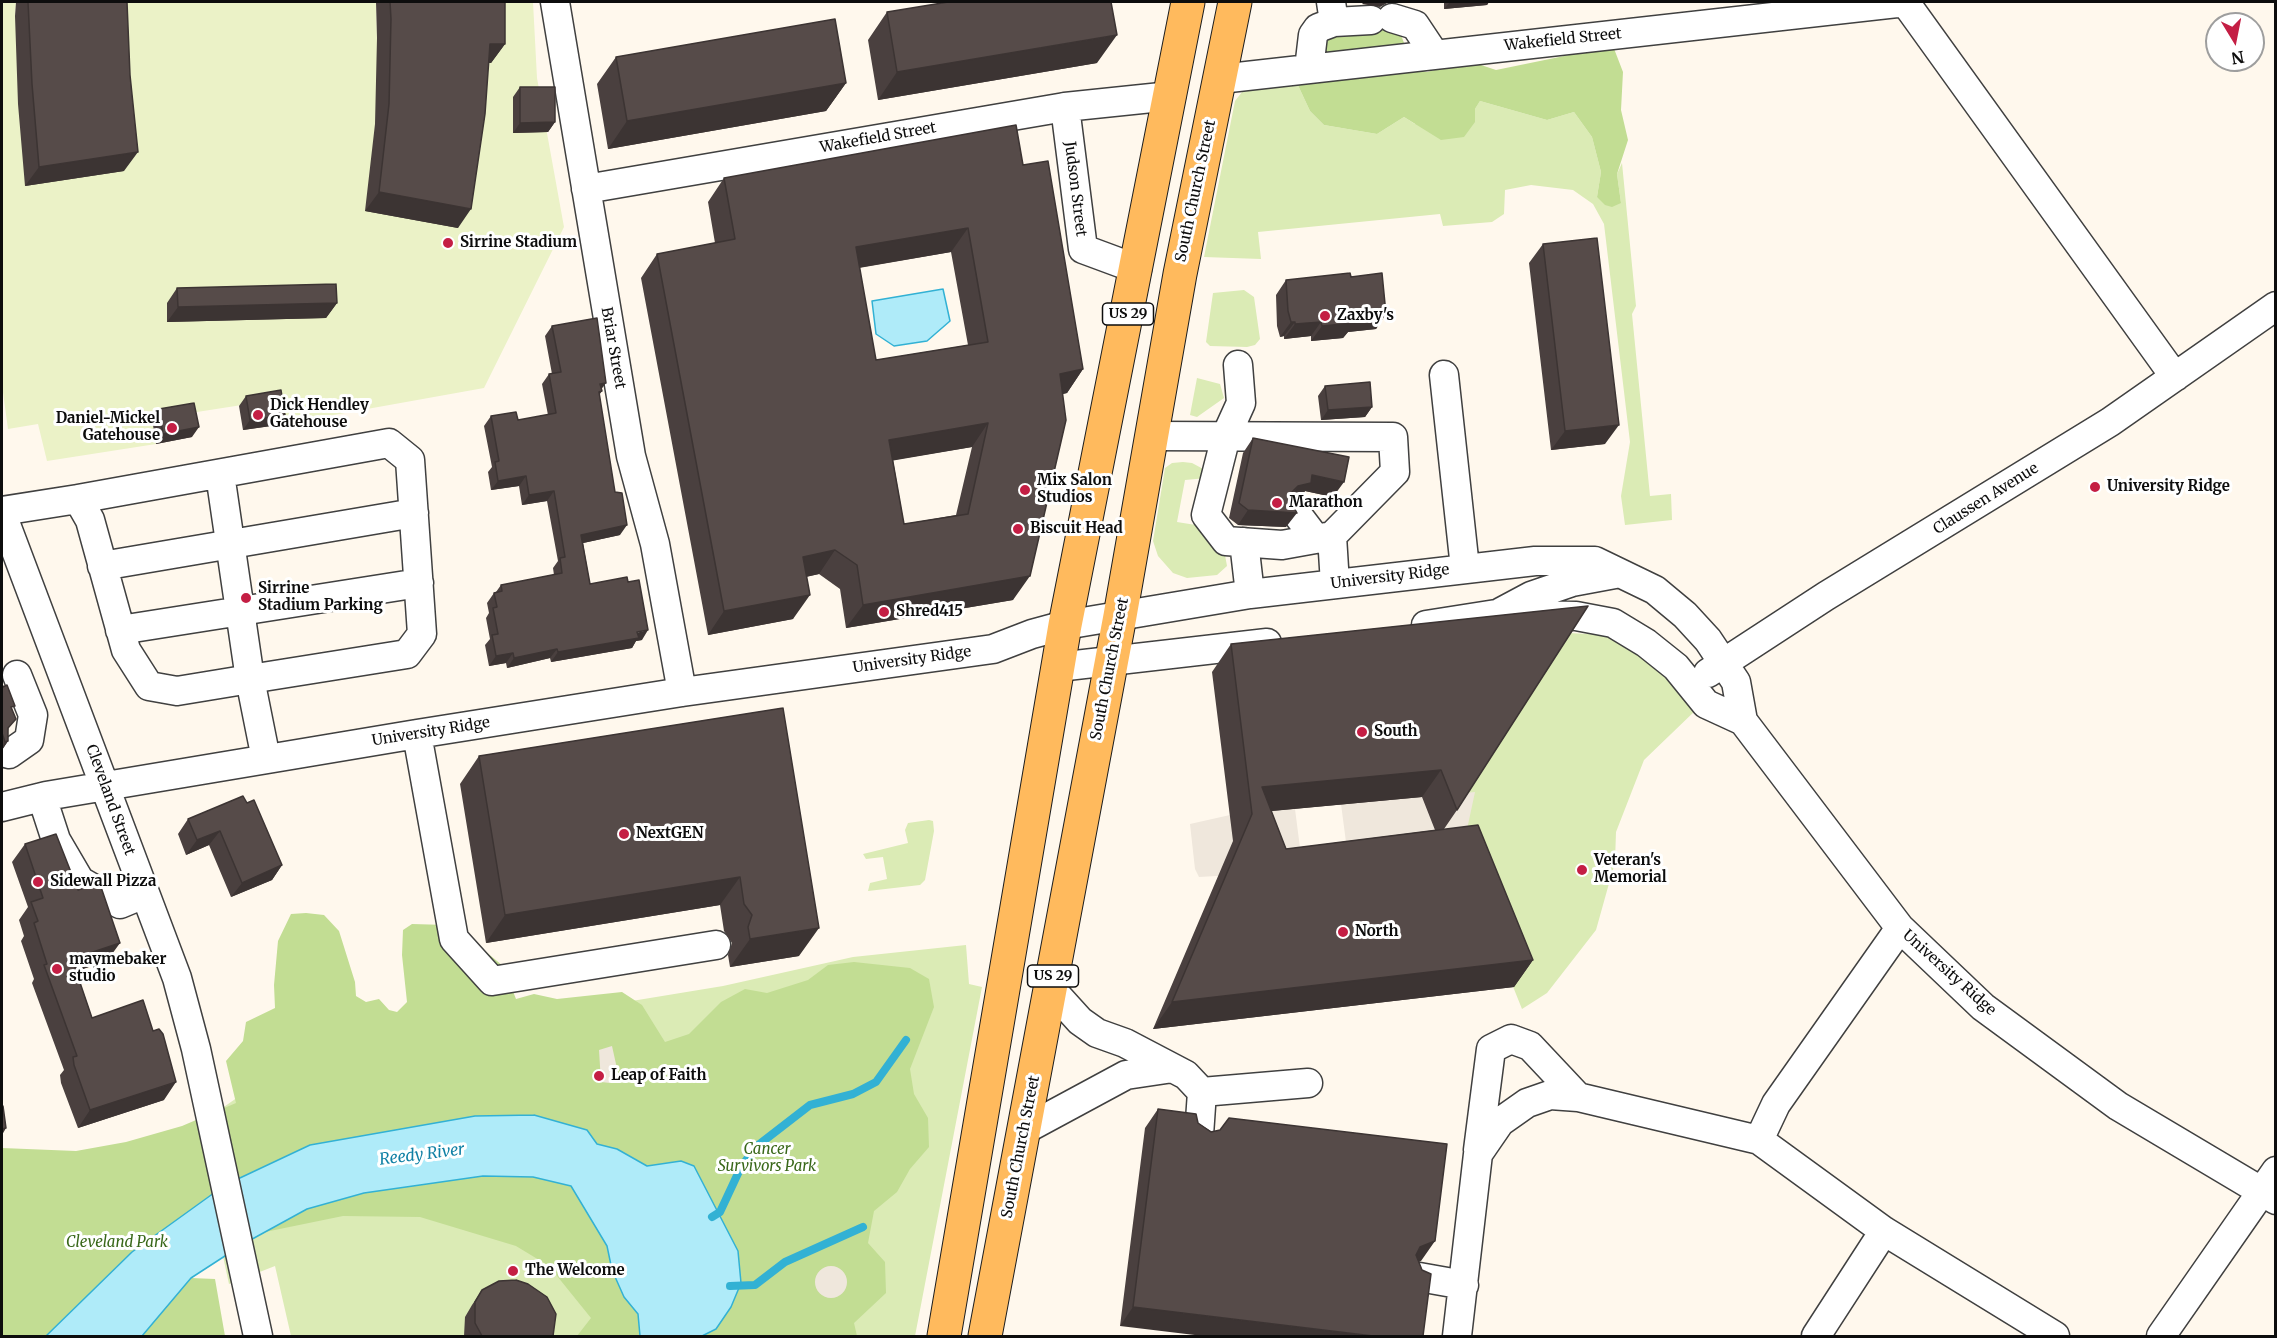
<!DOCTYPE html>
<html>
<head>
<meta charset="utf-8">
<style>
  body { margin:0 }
  #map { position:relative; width:2277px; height:1338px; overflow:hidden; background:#fff8ed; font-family:Merriweather,serif }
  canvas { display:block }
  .frame { position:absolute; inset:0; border:3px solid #0d0d0d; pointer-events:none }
  .north { position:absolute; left:2205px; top:12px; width:60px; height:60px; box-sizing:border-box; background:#fff; border:2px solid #9e9e9e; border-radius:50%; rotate:170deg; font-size:16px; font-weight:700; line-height:24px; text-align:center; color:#0d0d0d }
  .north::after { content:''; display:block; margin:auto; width:21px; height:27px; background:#c41e44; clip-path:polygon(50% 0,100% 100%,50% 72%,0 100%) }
</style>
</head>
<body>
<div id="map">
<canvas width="2277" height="1338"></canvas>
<div class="frame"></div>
<div class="north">N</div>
</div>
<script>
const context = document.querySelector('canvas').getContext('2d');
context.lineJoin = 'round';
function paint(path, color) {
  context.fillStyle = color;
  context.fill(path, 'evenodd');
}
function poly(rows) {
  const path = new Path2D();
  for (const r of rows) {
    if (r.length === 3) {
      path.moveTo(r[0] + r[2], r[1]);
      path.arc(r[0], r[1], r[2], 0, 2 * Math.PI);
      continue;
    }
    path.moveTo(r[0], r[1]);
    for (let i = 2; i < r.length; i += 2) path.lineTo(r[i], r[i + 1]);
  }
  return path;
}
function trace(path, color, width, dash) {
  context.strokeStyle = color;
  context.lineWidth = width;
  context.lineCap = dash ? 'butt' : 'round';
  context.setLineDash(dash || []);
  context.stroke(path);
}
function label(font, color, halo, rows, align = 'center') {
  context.font = font + ' Merriweather,serif';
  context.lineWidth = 6;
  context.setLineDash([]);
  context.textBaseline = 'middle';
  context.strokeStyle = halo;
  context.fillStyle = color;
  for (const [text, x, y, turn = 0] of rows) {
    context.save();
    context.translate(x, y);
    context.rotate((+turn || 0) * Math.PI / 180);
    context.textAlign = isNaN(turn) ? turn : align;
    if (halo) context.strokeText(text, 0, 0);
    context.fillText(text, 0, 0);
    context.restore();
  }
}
paint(poly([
  [1296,81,1310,111,1324,125,1377,134,1404,117,1415,124,1475,122,1475,109,1480,101,1547,120,1574,112,1592,137,1601,172,1597,197,1621,203,1617,174,1622,163,1636,306,1632,314,1650,496,1671,494,1672,520,1625,525,1621,496,1630,442,1604,224,1593,204,1573,190,1531,185,1505,190,1504,214,1492,222,1443,226,1440,214,1258,232,1261,259,1204,257,1235,101,1242,92,1260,85],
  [1244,290,1254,297,1260,339,1255,345,1247,347,1210,346,1206,342,1213,293],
  [1197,378,1220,384,1224,398,1197,417,1190,415],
  [1183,462,1192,463,1207,471,1207,478,1185,480,1177,522,1208,527,1225,555,1227,566,1217,575,1187,578,1173,573,1158,556,1153,541,1165,468,1172,463],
  [1569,633,1624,636,1663,668,1697,709,1644,760,1616,832,1615,862,1596,930,1547,993,1522,1009,1447,822],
  [929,820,933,821,934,831,925,880,920,885,868,891,870,883,887,879,883,857,866,859,863,854,908,843,905,830,908,823],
  [966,945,969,984,982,987,915,1336,291,1336,275,1266,229,1284,195,1127,241,1095,437,1033,723,986,853,957]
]), '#dbebb5');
paint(poly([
  [1396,22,1414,69,1427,72,1449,66,1475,63,1496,70,1574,54,1588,47,1613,46,1623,72,1621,110,1628,140,1617,174,1621,203,1612,207,1605,205,1597,197,1601,172,1592,137,1574,112,1547,120,1480,101,1475,109,1475,122,1464,137,1441,140,1404,117,1377,134,1324,125,1310,111,1296,81,1327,31],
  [306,913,324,915,339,931,355,982,356,996,366,1002,379,999,389,1010,397,1012,407,1002,402,955,403,930,412,924,447,925,470,948,485,951,503,966,516,999,534,994,557,999,622,992,642,1005,665,1042,689,1034,721,1002,745,989,767,993,808,980,828,965,854,962,910,968,929,979,934,1007,910,1069,914,1094,928,1118,929,1147,910,1169,897,1192,874,1211,868,1243,885,1262,886,1293,854,1323,857,1336,702,1336,716,1329,731,1307,741,1282,738,1251,694,1166,681,1161,647,1166,617,1149,597,1144,587,1130,534,1115,475,1116,132,1252,46,1336,2,1336,2,1148,76,1151,126,1142,182,1126,236,1103,226,1061,243,1041,246,1022,275,1008,274,985,278,941,291,914],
  [483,1176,533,1177,571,1186,607,1246,612,1270,624,1297,638,1314,640,1336,577,1336,591,1318,549,1266,516,1246,420,1217,343,1216,265,1232,307,1209,364,1193],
  [191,1278,215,1279,225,1336,141,1336]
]), '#c2dd93');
paint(poly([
  [2,2,16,2,15,16,114,2,376,2,377,38,476,63,491,63,475,2,533,2,537,78,564,227,484,388,278,425,274,400,152,419,156,444,47,461,38,424,8,429,2,385]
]), '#ebf2c7');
paint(poly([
  [1475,792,1466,834,1349,865,1341,804],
  [1295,809,1303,871,1199,877,1195,869,1190,824,1230,815],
  [612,1046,618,1073,616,1079,610,1083,601,1082,599,1050],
  [831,1282,16]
]), '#efe7dc');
const water = poly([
  [943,289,950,321,927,341,894,346,876,334,872,301,943,289],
  [534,1115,587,1130,597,1144,617,1149,647,1166,681,1161,694,1166,738,1251,741,1283,731,1307,716,1329,702,1336,640,1336,638,1314,624,1297,612,1270,607,1246,571,1186,533,1177,483,1176,364,1193,307,1209,245,1243,191,1278,142,1336,46,1336,132,1252,225,1185,310,1145,475,1116,534,1115]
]);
paint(water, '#afebf9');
trace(water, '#32b1d4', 1.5);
trace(poly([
  [712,1217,720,1212,741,1167,757,1146,810,1105,853,1094,876,1082,906,1040],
  [730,1286,755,1285,785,1262,863,1227]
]), '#32b1d4', 8);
const minor = poly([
  [555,2,631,456,655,544,682,692],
  [1905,2,2175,377],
  [1392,18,1415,25,1435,55],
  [1334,22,1371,20],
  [1309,69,1313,35,1318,28,1334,22,1331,2],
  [1220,79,1906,2],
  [1065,107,1083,249,1137,269],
  [586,189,1065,107,1171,96],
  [1238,365,1241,403,1226,436,1206,515,1226,541,1282,545,1332,536],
  [1444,375,1465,568],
  [1152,436,1393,437,1395,472,1332,536,1335,584],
  [78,499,389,443,410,460,422,634,407,654,250,679,220,474],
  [2,511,78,499,90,520,126,650,149,686,177,691,250,679,266,759],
  [2,514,177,978,196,1049,258,1336],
  [1297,514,1316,539],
  [1244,542,1250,594],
  [102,566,414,513],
  [1501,612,1531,596,1572,582,1615,574],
  [1426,625,1496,614,1576,616,1613,623,1646,643,1676,667,1706,704,1743,721],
  [120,630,419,583],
  [1058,667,1267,643],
  [1708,673,1826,596,2110,422,2276,306],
  [417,734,454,939,492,981,716,945],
  [9,754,29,740,33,715,17,675],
  [42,797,56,840,80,881,120,904,144,894],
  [2,807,46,796,417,734,682,692,993,649,1032,634,1065,625,1250,594,1535,561,1595,561,1655,590,1685,615,1708,640,1736,682,1743,721,1900,928,1983,1007,2118,1106,2276,1200],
  [1051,989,1080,1021,1097,1033,1125,1043,1186,1075,1202,1092,1199,1135],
  [1202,1092,1308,1083],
  [1024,1130,1126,1075,1173,1068],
  [1759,1140,1776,1104,1900,928],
  [1478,1150,1491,1049,1511,1039,1530,1046,1578,1097],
  [1419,1277,1464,1285],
  [1457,1336,1478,1154,1500,1122,1527,1103,1550,1095,1578,1097,1759,1140,1884,1231,2055,1336],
  [1816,1336,1884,1231],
  [2161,1336,2276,1171]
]);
const major = poly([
  [944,1336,1065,625,1188,2],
  [985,1336,1120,616,1180,274,1235,2]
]);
trace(minor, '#404040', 31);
trace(major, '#1e1e1e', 35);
trace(minor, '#fff', 28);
trace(major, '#ffba5d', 33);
paint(poly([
  [16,2,127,2,124,171,25,186,18,104,15,16],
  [376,2,505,2,505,44,491,63,488,63,458,228,365,211,375,124,377,38],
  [1444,2,1489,2,1487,5,1444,9],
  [887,12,1097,63,878,100,868,40],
  [616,57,846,83,826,111,608,149,597,84],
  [520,87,555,122,548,132,513,133,513,97],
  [1023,165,1083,369,1067,393,1063,394,1013,600,846,628,840,589,819,574,806,577,793,619,708,635,641,278,657,254,715,243,708,202,724,178],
  [951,252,968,345,876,360,859,268],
  [972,447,956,515,904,524,893,460],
  [1543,244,1605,444,1551,450,1529,263],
  [1351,277,1386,314,1376,329,1348,332,1343,338,1311,341,1311,336,1284,339,1284,336,1280,337,1277,326,1276,295,1286,280],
  [177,288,337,303,326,318,167,322,167,303],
  [552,326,601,389,599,394,620,535,583,543,590,584,642,640,636,641,632,648,551,662,550,658,507,668,506,663,489,666,485,645,490,639,486,618,489,613,487,603,494,593,496,592,501,585,554,575,553,568,558,561,547,501,522,505,519,486,491,490,488,472,492,467,484,426,491,416,518,420,548,415,542,384,549,374,552,374,545,336],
  [1325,386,1372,407,1365,417,1321,420,1318,396],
  [246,396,285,415,278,425,243,430,239,406],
  [159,409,192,437,156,444,152,419],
  [1253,438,1333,497,1305,491,1300,498,1291,500,1286,527,1238,525,1229,518,1243,453],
  [1588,606,1457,810,1444,829,1533,960,1514,987,1153,1029,1233,841,1212,672,1231,644],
  [1422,797,1435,830,1286,849,1271,811],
  [2,684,12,709,8,731,8,741,2,750],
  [783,708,799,956,730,967,728,955,732,943,724,931,720,905,486,943,460,784,479,756],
  [247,803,282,865,272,880,231,897,209,845,186,855,178,834,188,819],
  [25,844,78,890,107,961,76,971,92,1018,164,1100,78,1128,61,1083,60,1075,64,1070,32,983,34,979,21,941,24,936,19,920,28,907,12,862],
  [1158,1109,1198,1123,1421,1261,1120,1326,1145,1128],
  [482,1290,553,1336,464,1336,465,1317,472,1305]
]), '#4a403f');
paint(poly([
  [1364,2,1392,2,1389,2,1380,7,1362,4],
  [1450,2,1489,2,1487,5,1444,9],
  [1117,35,1097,63,878,100,897,72],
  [490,44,505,44,491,63,476,63],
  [846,83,826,111,608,149,627,121],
  [555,122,548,132,513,133,520,123],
  [138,152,124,171,25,186,39,167],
  [379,192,471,209,458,228,365,211],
  [968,228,951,252,839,271,856,247],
  [337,303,326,318,167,322,178,307],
  [1386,314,1376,329,1348,332,1343,338,1311,341,1322,326,1353,318],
  [1291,322,1295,322,1284,336,1280,337],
  [1321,322,1311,336,1284,339,1295,324],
  [1083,369,1067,393,1044,398,1060,374],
  [606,383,600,391,602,391,595,401,600,384],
  [1372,407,1365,417,1321,420,1328,410],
  [285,415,278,425,243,430,250,420],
  [988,423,972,447,873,464,889,440],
  [1619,425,1605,444,1551,450,1565,431],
  [199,427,192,437,156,444,163,434],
  [1312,475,1344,482,1333,497,1305,491,1300,498,1288,501,1298,486],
  [526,476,519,486,491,490,498,481],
  [554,491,547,501,522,505,529,495],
  [1248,510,1297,513,1286,527,1238,525],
  [627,525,620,535,574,545,581,535],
  [835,550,819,574,786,581,803,557],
  [1030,576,1013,600,846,628,863,605],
  [810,595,793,619,708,635,724,611],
  [648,630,642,640,636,641,632,648,551,662,558,652],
  [557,649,550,658,507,668,514,658],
  [513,653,506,663,489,666,496,656],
  [8,741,2,750,2,747,5,742],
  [1441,770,1422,797,1251,813,1262,787],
  [220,831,209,845,186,855,197,840],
  [282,865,272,880,231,897,242,883],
  [740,877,720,905,486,943,505,915],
  [819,928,799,956,730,967,750,939],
  [120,943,107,961,59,977,72,959],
  [1533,960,1514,987,1153,1029,1172,1002],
  [176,1082,164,1100,78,1128,90,1110],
  [6,1128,2,1135,2,1129],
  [1435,1241,1421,1261,1407,1266,1420,1247],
  [1133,1307,1373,1336,1203,1336,1120,1326]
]), '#3c3433');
const building = poly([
  [28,2,127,2,130,75,138,152,39,167,32,84,28,2],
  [390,2,505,2,505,44,490,44,485,114,471,209,379,192,389,104,391,19,390,2],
  [948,2,1111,2,1117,35,897,72,887,12,948,2],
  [835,19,846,83,627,121,616,57,835,19],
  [520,87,555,87,555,122,520,123,520,87],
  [1016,125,1023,165,1048,161,1083,369,1060,374,1066,420,1030,576,863,605,857,565,835,550,803,557,810,595,724,611,657,254,735,239,724,178,1016,125],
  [968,228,988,342,876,360,856,247,968,228],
  [988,423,968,514,904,524,889,440,988,423],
  [1597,238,1619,425,1565,431,1543,244,1597,238],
  [1350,273,1351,277,1382,273,1386,314,1353,318,1354,323,1322,326,1321,322,1295,324,1295,322,1291,322,1288,311,1286,280,1350,273],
  [336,284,337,303,178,307,177,288,336,284],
  [597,318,606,383,600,384,602,391,599,392,615,492,622,493,627,525,581,535,590,584,627,577,628,582,639,580,648,630,637,632,639,638,558,652,557,649,514,658,513,653,496,656,492,635,498,634,493,608,497,607,494,593,502,591,501,585,562,573,560,558,565,557,554,491,529,495,526,476,498,481,495,462,499,461,491,416,516,412,518,420,556,413,549,374,561,372,552,326,597,318],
  [1370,382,1372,407,1328,410,1325,386,1370,382],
  [281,390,285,415,250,420,246,396,281,390],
  [194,403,199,427,163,434,159,409,194,403],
  [1253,438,1349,457,1344,482,1312,475,1311,483,1298,486,1292,492,1291,502,1297,513,1248,510,1239,503,1253,438],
  [1588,606,1457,810,1441,770,1262,787,1286,849,1478,825,1533,960,1172,1002,1252,814,1231,644,1588,606],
  [2,684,3,687,7,685,15,706,11,707,16,719,8,728,8,741,5,742,2,733,2,684],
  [783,708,819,928,750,939,748,927,752,915,744,904,740,877,505,915,479,756,783,708],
  [243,796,247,803,254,800,282,865,242,883,220,831,197,840,188,819,243,796],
  [56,834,78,890,96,884,101,887,120,943,72,959,92,1018,143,1000,153,1031,159,1029,163,1034,176,1082,90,1110,74,1065,73,1057,77,1056,44,965,47,964,34,923,38,921,31,902,43,898,25,844,56,834],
  [2,1106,3,1106,6,1128,2,1129,2,1106],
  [1158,1109,1196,1114,1198,1123,1211,1132,1220,1130,1229,1118,1447,1144,1435,1241,1420,1247,1416,1255,1422,1270,1431,1274,1423,1336,1373,1336,1133,1307,1158,1109],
  [516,1280,528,1284,547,1297,556,1314,553,1336,482,1336,475,1323,475,1302,482,1290,499,1281,516,1280]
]);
paint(building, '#564b49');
trace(building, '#3c3433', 1.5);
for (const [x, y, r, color] of [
  [448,243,6,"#c41e44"],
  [1325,316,6,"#c41e44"],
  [258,415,6,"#c41e44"],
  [172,428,6,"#c41e44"],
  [2095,487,6,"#c41e44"],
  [1025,490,6,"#c41e44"],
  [1277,503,6,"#c41e44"],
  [1018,529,6,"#c41e44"],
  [246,598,6,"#c41e44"],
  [884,612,6,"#c41e44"],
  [1362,732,6,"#c41e44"],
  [624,834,6,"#c41e44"],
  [1582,870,6,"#c41e44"],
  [38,882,6,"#c41e44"],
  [1343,932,6,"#c41e44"],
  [57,969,6,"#c41e44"],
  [599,1076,6,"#c41e44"],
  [513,1271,6,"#c41e44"]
]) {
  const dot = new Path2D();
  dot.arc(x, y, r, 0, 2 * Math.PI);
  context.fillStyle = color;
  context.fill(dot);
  trace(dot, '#fff', 2);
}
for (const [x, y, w] of [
  [1128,314,51],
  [1053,976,51]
]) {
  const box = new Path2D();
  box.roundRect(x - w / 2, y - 11, w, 22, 4.5);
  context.fillStyle = '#fff';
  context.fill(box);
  trace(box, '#0d0d0d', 1.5);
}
label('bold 14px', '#0d0d0d', null, [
  ["US 29",1128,314],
  ["US 29",1053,976]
]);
label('15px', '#0d0d0d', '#fff', [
  ["Wakefield Street",1563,40,-6],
  ["Wakefield Street",878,138,-10],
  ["Judson Street",1075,189,83],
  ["South Church Street",1196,191,-78],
  ["Briar Street",613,348,80],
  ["Claussen Avenue",1986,499,-32],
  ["University Ridge",1390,577,-7],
  ["University Ridge",912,660,-8],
  ["South Church Street",1110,669,-79],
  ["University Ridge",431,732,-9],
  ["Cleveland Street",110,800,70],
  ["University Ridge",1949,973,42],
  ["South Church Street",1021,1147,-79]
]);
label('bold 15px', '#0d0d0d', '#fff', [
  ["Sirrine Stadium",460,243],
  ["Zaxby's",1337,316],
  ["Dick Hendley",270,406],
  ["Gatehouse",270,423],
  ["Daniel-Mickel",160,419,"right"],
  ["Gatehouse",160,436,"right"],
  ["Mix Salon",1037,481],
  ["Studios",1037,498],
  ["University Ridge",2107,487],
  ["Marathon",1289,503],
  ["Biscuit Head",1030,529],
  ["Sirrine",258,589],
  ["Stadium Parking",258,606],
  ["Shred415",896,612],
  ["South",1374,732],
  ["NextGEN",636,834],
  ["Veteran's",1594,861],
  ["Memorial",1594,878],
  ["Sidewall Pizza",50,882],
  ["North",1355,932],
  ["maymebaker",69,960],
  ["studio",69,977],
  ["Leap of Faith",611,1076],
  ["The Welcome",525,1271]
], 'left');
label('italic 15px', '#39681a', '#fff', [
  ["Cancer",767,1150],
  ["Survivors Park",767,1167],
  ["Cleveland Park",117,1243]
]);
label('italic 16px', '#1080a5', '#fff', [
  ["Reedy River",422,1155,-7]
]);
</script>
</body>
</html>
